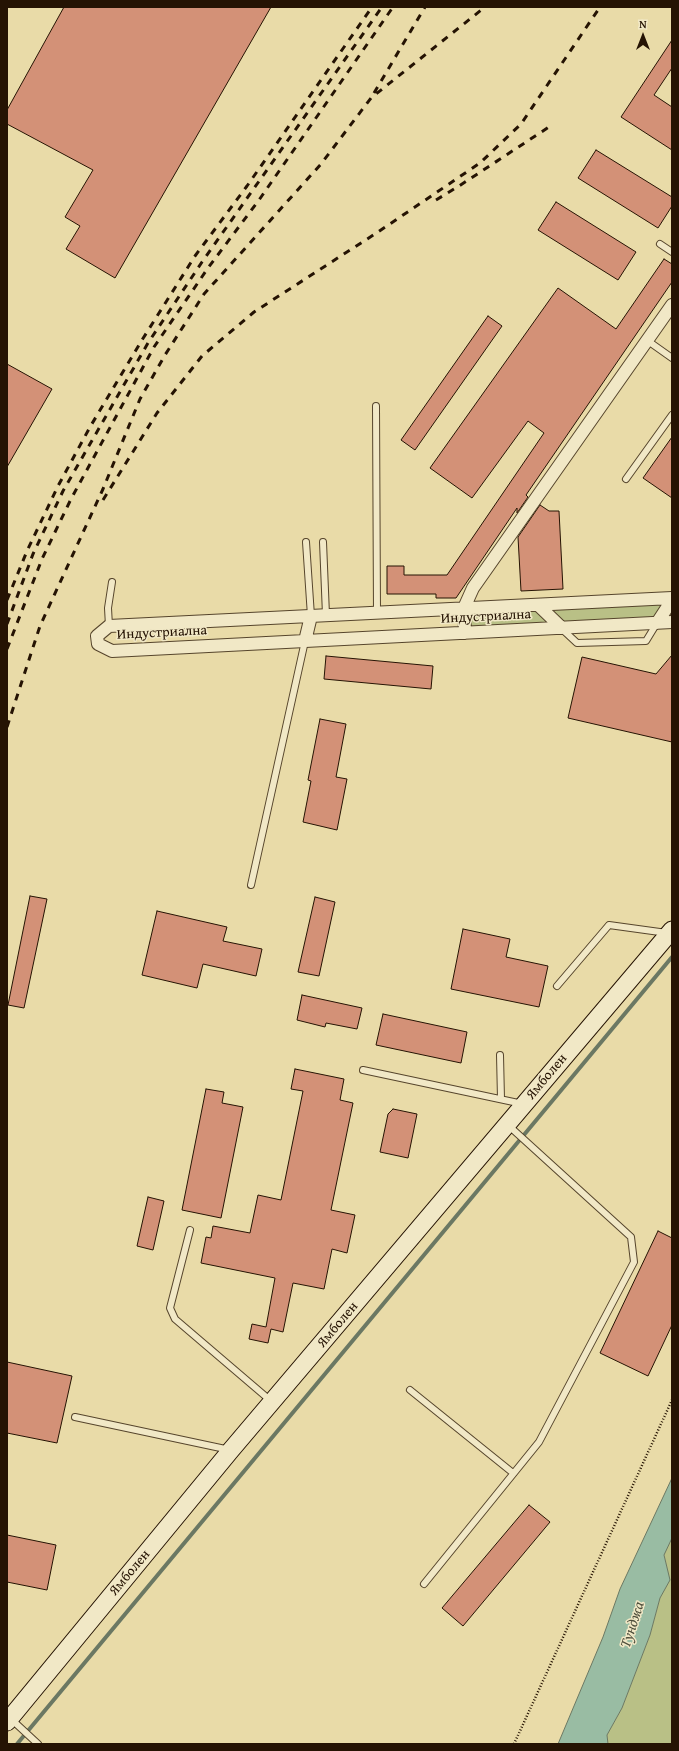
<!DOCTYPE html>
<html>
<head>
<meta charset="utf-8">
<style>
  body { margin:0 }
  #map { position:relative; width:679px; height:1751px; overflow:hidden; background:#e9dba8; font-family:"Gentium Book Plus",serif }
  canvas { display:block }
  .frame { position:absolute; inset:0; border:8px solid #251303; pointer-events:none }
  .north { position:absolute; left:623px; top:16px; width:40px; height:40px; -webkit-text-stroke:3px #f1e8c6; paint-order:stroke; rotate:0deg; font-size:11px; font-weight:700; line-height:16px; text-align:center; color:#251303 }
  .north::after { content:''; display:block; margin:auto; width:14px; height:18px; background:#251303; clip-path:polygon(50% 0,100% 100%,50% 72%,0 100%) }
</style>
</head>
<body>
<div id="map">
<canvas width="679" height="1751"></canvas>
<div class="frame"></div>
<div class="north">N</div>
</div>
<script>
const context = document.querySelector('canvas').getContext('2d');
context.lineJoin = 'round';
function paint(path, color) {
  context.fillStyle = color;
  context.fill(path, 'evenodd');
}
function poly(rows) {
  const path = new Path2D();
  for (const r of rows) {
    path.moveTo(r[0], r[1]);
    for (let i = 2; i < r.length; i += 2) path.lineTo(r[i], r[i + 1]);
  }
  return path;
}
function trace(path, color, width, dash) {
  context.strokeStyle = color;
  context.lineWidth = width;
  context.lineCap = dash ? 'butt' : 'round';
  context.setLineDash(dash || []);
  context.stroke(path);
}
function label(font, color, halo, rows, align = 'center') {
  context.font = font + ' "Gentium Book Plus",serif';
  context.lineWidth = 3;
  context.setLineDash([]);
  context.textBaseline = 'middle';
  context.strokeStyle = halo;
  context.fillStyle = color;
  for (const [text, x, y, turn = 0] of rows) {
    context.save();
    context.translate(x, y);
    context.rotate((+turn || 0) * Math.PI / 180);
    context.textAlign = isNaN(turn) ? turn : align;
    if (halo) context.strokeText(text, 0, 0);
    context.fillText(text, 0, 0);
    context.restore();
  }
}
paint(poly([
  [672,598,672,622,465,633,464,608],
  [672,1538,672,1744,608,1744,607,1735,622,1708,650,1635,660,1598,669,1580,664,1554]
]), '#b9c086');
const water = poly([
  [672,1478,672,1538,664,1555,670,1580,660,1598,650,1635,622,1708,607,1735,608,1744,558,1744,603,1637,620,1589,672,1478]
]);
paint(water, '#99bca3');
trace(water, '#6b7863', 1);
trace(poly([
  [17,1744,672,957]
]), '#6b7863', 4);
const building = poly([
  [64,7,271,7,115,278,66,249,80,226,65,217,93,170,7,124,7,110,64,7],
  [672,40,672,68,654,95,672,107,672,150,621,117,672,40],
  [596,150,672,197,672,206,658,228,578,178,596,150],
  [556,202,636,252,618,280,538,230,556,202],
  [664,259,672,264,672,282,526,495,528,497,517,513,517,508,456,598,436,598,436,594,387,594,387,566,404,566,404,575,447,575,544,433,528,421,472,498,430,468,558,288,616,329,664,259],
  [488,316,502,326,415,450,401,440,488,316],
  [7,364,52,389,7,467,7,364],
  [672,437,672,498,643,478,672,437],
  [540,505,549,511,559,511,563,589,521,591,518,537,540,505],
  [672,655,672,742,568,718,582,657,656,674,672,655],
  [326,656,433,666,431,689,324,679,326,656],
  [320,719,346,724,336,777,347,779,337,830,303,822,311,781,308,780,320,719],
  [30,896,47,899,24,1008,8,1005,30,896],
  [315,897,335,902,319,976,298,972,315,897],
  [157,911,227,927,223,941,262,949,256,976,203,964,197,988,142,975,157,911],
  [463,929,510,939,506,957,548,966,539,1007,451,989,463,929],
  [302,995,362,1008,357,1029,326,1023,325,1027,297,1020,302,995],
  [383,1014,467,1032,461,1063,376,1045,383,1014],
  [295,1069,344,1079,340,1100,353,1103,331,1210,355,1215,347,1253,332,1249,324,1289,293,1283,283,1332,271,1329,268,1343,249,1339,252,1324,266,1327,275,1278,201,1263,206,1237,211,1238,213,1226,250,1233,258,1195,281,1200,303,1091,291,1089,295,1069],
  [206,1089,224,1092,222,1103,243,1107,221,1218,182,1210,206,1089],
  [393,1109,417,1114,408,1158,380,1152,388,1114,393,1109],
  [148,1197,164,1201,153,1250,137,1246,148,1197],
  [658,1231,672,1238,672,1325,648,1376,600,1353,658,1231],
  [7,1362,72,1376,57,1443,7,1433,7,1362],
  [529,1505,550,1522,463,1626,442,1608,529,1505],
  [7,1535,56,1545,47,1590,7,1582,7,1535]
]);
paint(building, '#d39177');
trace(building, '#251303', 1);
const service = poly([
  [660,244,672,252],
  [648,341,672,358],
  [376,406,377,613],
  [626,479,672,415],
  [306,542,311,616],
  [323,542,326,615],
  [109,626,108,608,112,582],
  [562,629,577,643,646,641,657,623],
  [251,885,305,641],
  [557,986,609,925,667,933],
  [500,1055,501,1099],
  [363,1070,523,1104],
  [190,1230,170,1308,175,1319,271,1401],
  [410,1390,513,1473],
  [75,1417,230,1450],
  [424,1584,539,1442,634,1262,631,1237,509,1126],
  [11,1719,38,1744]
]);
const minor = poly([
  [672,598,109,626,97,636,98,644,112,651,672,622],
  [538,605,562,628],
  [657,623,672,600],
  [465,633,464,608,473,588,672,305],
  [305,641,311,616]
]);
const secondary = poly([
  [7,1722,231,1450,672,930]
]);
trace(service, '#56452c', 8);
trace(minor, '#56452c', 14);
trace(secondary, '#251303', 19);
trace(poly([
  [514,1744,672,1400]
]), '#251303', 2.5, [1, 2]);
trace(service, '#f1e8c6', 6);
trace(minor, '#f1e8c6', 12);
trace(secondary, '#f1e8c6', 17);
trace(poly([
  [374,93,425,7],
  [436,200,459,186,552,125],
  [103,500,157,413,202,356,254,312,378,232,480,163,521,124,600,7],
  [7,600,27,551,58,486,90,427,142,340,195,256,247,186,372,7],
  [7,624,33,554,63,491,148,343,202,262,382,7],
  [7,649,42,559,71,499,154,347,208,268,259,200,393,7],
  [7,727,40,626,103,489,140,399,165,355,204,294,321,164,371,98,485,7]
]), '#251303', 3, [7, 7]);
label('14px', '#251303', '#f1e8c6', [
  ["Индустриална",486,617,-3],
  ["Индустриална",162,633,-3],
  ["Ямболен",547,1077,-50],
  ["Ямболен",338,1325,-50],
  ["Ямболен",130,1573,-50]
]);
label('italic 15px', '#4e4e3b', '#f1e8c6', [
  ["Тунджа",633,1625,-72]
]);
</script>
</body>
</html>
